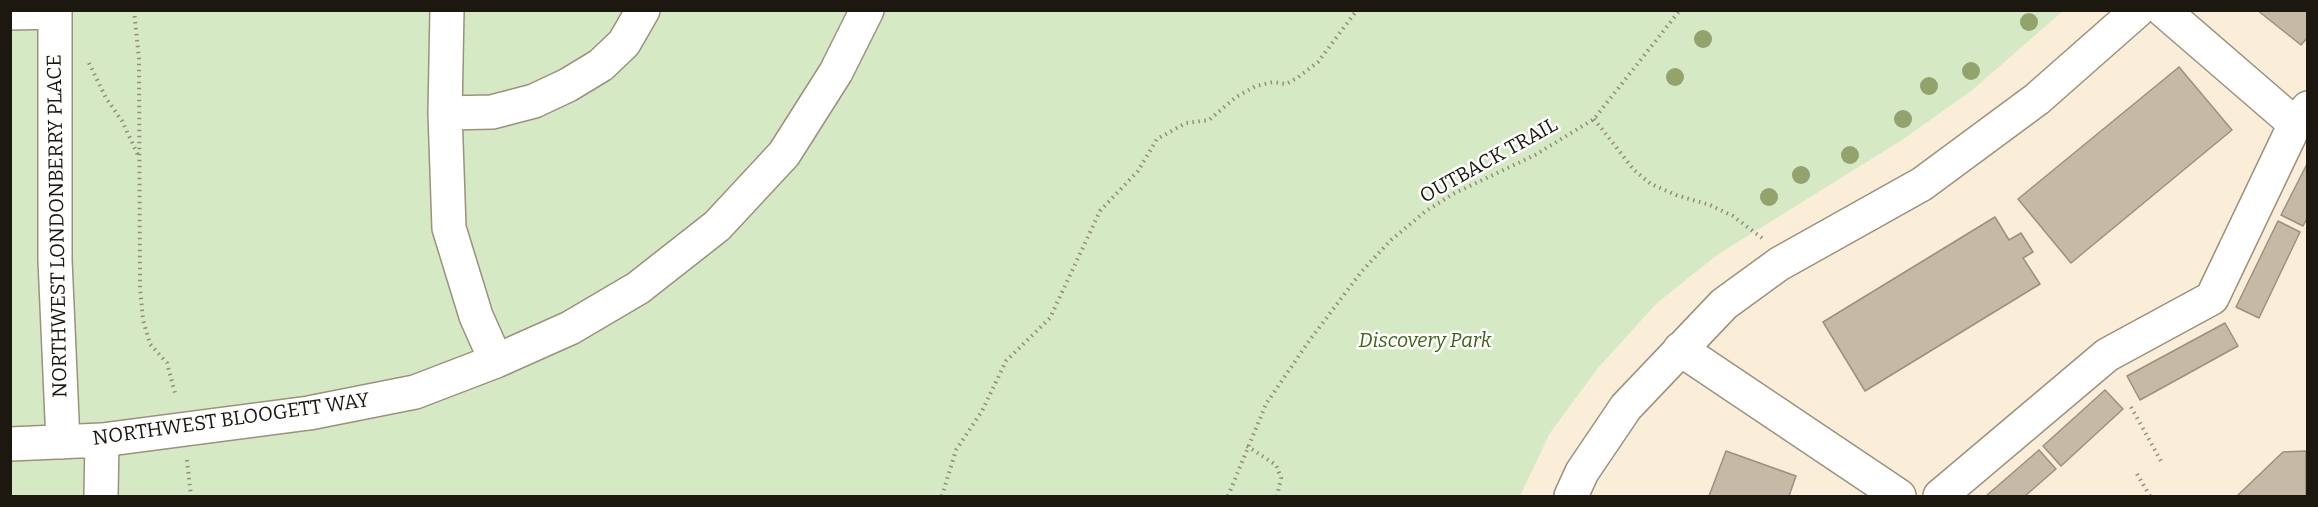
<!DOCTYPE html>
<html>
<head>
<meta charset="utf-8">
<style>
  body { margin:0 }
  #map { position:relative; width:2318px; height:507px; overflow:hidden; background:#faeed9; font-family:Bitter,serif }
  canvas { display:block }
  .frame { position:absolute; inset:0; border:12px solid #1c1810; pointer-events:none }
</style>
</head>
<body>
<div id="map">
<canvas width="2318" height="507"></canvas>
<div class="frame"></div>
</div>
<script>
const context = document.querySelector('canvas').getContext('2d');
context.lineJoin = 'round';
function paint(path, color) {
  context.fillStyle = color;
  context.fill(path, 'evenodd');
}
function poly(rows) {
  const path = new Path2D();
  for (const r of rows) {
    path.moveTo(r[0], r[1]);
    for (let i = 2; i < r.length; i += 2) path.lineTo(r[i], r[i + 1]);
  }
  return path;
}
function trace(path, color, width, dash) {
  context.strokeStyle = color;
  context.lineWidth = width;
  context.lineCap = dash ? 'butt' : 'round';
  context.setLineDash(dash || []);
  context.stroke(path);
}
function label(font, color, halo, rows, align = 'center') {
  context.font = font + ' Bitter,serif';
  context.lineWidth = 5;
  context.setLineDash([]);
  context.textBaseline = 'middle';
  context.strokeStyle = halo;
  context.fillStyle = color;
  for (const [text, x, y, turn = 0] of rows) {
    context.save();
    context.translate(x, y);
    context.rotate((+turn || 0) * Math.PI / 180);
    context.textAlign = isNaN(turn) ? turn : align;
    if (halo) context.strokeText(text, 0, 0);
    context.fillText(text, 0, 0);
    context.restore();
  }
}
paint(poly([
  [10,11,2063,11,1971,91,1902,140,1717,255,1657,303,1598,368,1550,433,1520,496,11,496]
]), '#d5eac4');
const building = poly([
  [2257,10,2308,10,2308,37,2301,45,2257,10],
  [2179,67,2232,130,2071,263,2018,199,2179,67],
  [2308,162,2308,217,2303,226,2281,215,2308,162],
  [1995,217,2009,240,2021,233,2033,252,2023,258,2040,284,1865,391,1823,322,1995,217],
  [2278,221,2300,232,2259,318,2236,307,2278,221],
  [2225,323,2238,346,2140,400,2127,376,2225,323],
  [2105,390,2123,409,2061,466,2043,446,2105,390],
  [2039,450,2056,469,2025,496,1986,496,2039,450],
  [1726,451,1796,476,1789,496,1709,496,1726,451],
  [2306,451,2306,496,2237,496,2283,452,2306,451]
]);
paint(building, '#c6baa6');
trace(building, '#9c917e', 1.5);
const minor = poly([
  [55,10,55,260,63,442],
  [447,10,445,113,449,228,476,316,496,361],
  [2163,10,2295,124],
  [10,13,55,12],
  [445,113,492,112,534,101,568,85,601,65,624,43,643,10],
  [1680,349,1899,496],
  [10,444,102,440,309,413,415,392,496,361,570,328,638,288,717,226,784,154,836,72,867,10],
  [101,496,102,440],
  [1571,496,1582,472,1626,407,1724,304,1779,264,1922,184,2037,99,2138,10],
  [1940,496,2107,355,2212,298,2295,124,2308,108]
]);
trace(minor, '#9c917d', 36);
trace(poly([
  [134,10,139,59,140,288,143,320,150,344,167,363,176,397],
  [89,63,106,98,122,121,138,155],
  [1594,119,1634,170,1651,184,1676,195,1710,205,1733,216,1762,238],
  [2131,407,2161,461],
  [1247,446,1276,465,1281,478,1277,496],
  [187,460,191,496],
  [2137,474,2150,496],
  [942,496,956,450,982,411,1006,361,1050,318,1100,211,1138,171,1157,139,1186,123,1209,120,1236,97,1256,86,1273,82,1286,84,1297,78,1318,62,1357,10],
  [1228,496,1266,404,1309,341,1362,271,1391,240,1426,211,1453,194,1535,155,1594,119,1680,10]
]), '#948c7d', 4, [1.5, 4.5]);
trace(minor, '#fff', 33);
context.fillStyle = '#94a26c';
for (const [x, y] of [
  [2029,22],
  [1703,39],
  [1971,71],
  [1675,77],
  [1929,86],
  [1903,119],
  [1850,155],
  [1801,175],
  [1769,197]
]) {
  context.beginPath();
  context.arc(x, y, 9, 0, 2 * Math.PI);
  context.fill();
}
label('20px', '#1c1810', '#fff', [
  ["OUTBACK TRAIL",1489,161,-29],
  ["NORTHWEST LONDONBERRY PLACE",58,226,-91],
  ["NORTHWEST BLOOGETT WAY",231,420,-8]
]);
label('italic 20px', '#406313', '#fff', [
  ["Discovery Park",1425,341]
]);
</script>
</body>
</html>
